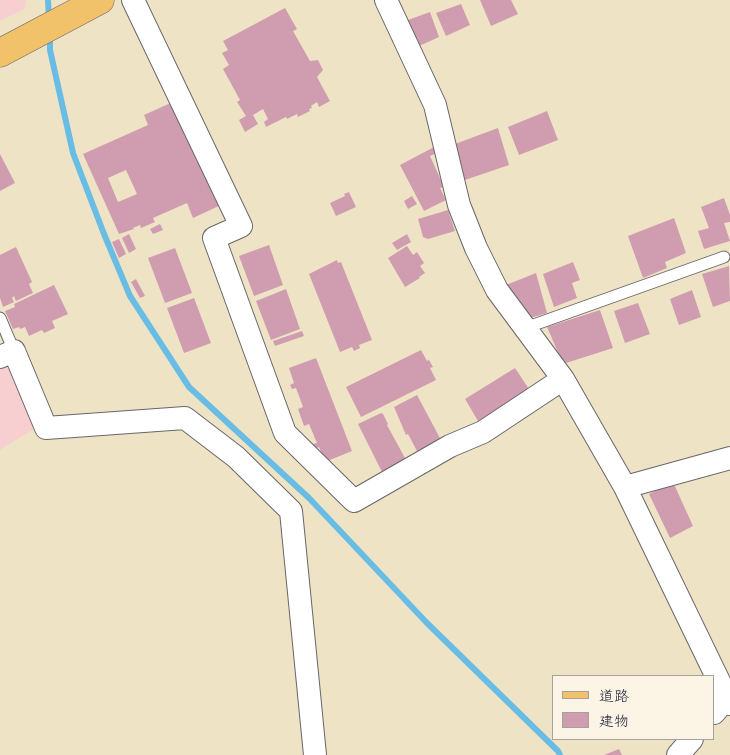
<!DOCTYPE html>
<html>
<head>
<meta charset="utf-8">
<style>
  body { margin:0 }
  #map { position:relative; width:730px; height:755px; overflow:hidden; background:#eee4c5; font-family:Delius,"Klee One",sans-serif }
  canvas { display:block }
  .legend { position:absolute; left:552px; top:675px; width:162px; height:65px; box-sizing:border-box; background:#fcf5e5; border:1px solid #a5a1a1; margin:0; padding:6px 9px; list-style:none; font-size:15px; color:#22223b }
  .legend li { display:flex; align-items:center; gap:10px; height:25px }
  .legend b { width:25px; border:1px solid #a5a1a1 }
</style>
</head>
<body>
<div id="map">
<canvas width="730" height="755"></canvas>
<ul class="legend">
<li><b style="height:6px;background:#f2c26a"></b>道路</li>
<li><b style="height:14px;background:#d09db0"></b>建物</li>
</ul>
</div>
<script>
const context = document.querySelector('canvas').getContext('2d');
context.lineJoin = 'round';
function paint(path, color) {
  context.fillStyle = color;
  context.fill(path, 'evenodd');
}
function poly(rows) {
  const path = new Path2D();
  for (const r of rows) {
    path.moveTo(r[0], r[1]);
    for (let i = 2; i < r.length; i += 2) path.lineTo(r[i], r[i + 1]);
  }
  return path;
}
function trace(path, color, width, dash) {
  context.strokeStyle = color;
  context.lineWidth = width;
  context.lineCap = dash ? 'butt' : 'round';
  context.setLineDash(dash || []);
  context.stroke(path);
}
paint(poly([
  [0,0,26,0,25,9,0,21],
  [11,363,37,427,0,450,0,368]
]), '#f7cfd1');
trace(poly([
  [48,0,49,19],
  [50,34,50,50,73,153,104,234,130,296,189,387,309,498,427,623,558,751,560,755]
]), '#69bde5', 6);
paint(poly([
  [480,0,511,0,518,14,491,26],
  [461,4,470,25,446,36,436,13],
  [285,8,297,29,293,31,310,61,318,60,323,70,317,77,330,101,319,107,317,102,311,106,312,108,309,109,310,111,298,117,297,114,287,119,286,117,266,127,264,122,268,119,263,109,253,115,258,124,245,132,239,120,246,116,237,102,240,100,223,69,229,65,222,53,228,50,223,41],
  [430,12,439,37,419,46,408,20],
  [175,101,221,205,193,218,187,203,153,218,155,222,141,228,140,225,133,228,134,229,119,234,83,154,148,125,144,115],
  [126,170,137,194,118,202,108,178],
  [547,111,558,140,519,155,508,127],
  [498,128,509,165,465,180,455,144],
  [436,146,439,152,430,156,444,187,440,188,446,200,424,211,400,165],
  [0,154,15,183,0,191],
  [349,192,356,207,336,216,330,203,345,196,344,194],
  [412,196,417,204,408,209,404,201],
  [724,198,730,215,730,222,724,223,730,241,704,249,698,231,709,228,701,207],
  [448,210,455,231,428,239,423,237,418,219],
  [674,218,686,253,665,262,667,268,643,278,628,236],
  [160,224,163,230,153,234,150,229],
  [129,234,136,249,129,253,122,238],
  [407,234,411,242,397,250,392,243],
  [119,239,126,254,119,258,112,242],
  [269,245,283,285,254,296,239,256],
  [407,246,413,255,417,252,424,263,420,266,425,273,419,277,420,278,405,287,388,258],
  [16,247,32,282,29,284,33,293,16,301,14,296,12,298,14,302,3,307,0,298,0,255],
  [175,248,192,293,165,303,148,258],
  [337,260,338,263,341,262,372,340,359,345,360,348,354,351,352,347,340,352,309,274],
  [573,262,580,280,572,283,577,298,554,307,543,274],
  [729,266,730,301,713,307,702,274],
  [536,273,547,313,530,318,506,285],
  [136,279,145,296,140,298,131,282],
  [54,285,68,314,52,321,55,328,44,333,42,330,29,336,25,327,20,329,19,327,13,329,5,311,15,307,14,304],
  [286,289,300,329,271,340,256,301],
  [692,290,701,317,679,325,670,299],
  [194,298,211,343,184,353,167,308],
  [638,303,650,334,625,343,614,311],
  [600,310,613,348,563,364,547,327],
  [302,331,304,336,275,346,273,341],
  [421,350,427,361,429,360,433,367,430,368,436,380,361,417,346,387],
  [316,358,352,451,325,462,319,447,315,449,313,444,317,443,309,424,304,426,298,409,303,407,296,388,292,389,290,385,294,383,289,368],
  [515,368,529,389,478,421,465,399],
  [417,395,441,440,418,453,408,434,406,435,394,407],
  [381,413,383,414,388,424,387,425,405,458,405,461,382,472,358,424],
  [673,482,693,526,670,538,649,494],
  [619,749,622,755,604,755]
]), '#d09db0');
const lane = poly([
  [0,318,14,351],
  [525,328,724,257]
]);
const street = poly([
  [133,0,241,226,214,238,285,433,354,501,450,446,483,432,563,379],
  [386,0,435,105,459,205,476,248,497,290,563,379,625,487,730,704],
  [0,357,14,351,46,428,185,418,236,457,291,511,315,755],
  [625,487,730,458],
  [714,713,727,698],
  [678,755,692,739]
]);
const primary = poly([
  [0,53,100,0]
]);
trace(lane, '#69666b', 13);
trace(street, '#69666b', 24);
trace(primary, '#69666b', 29);
trace(lane, '#fff', 11);
trace(street, '#fff', 22);
trace(primary, '#f2c26a', 28);
</script>
</body>
</html>
